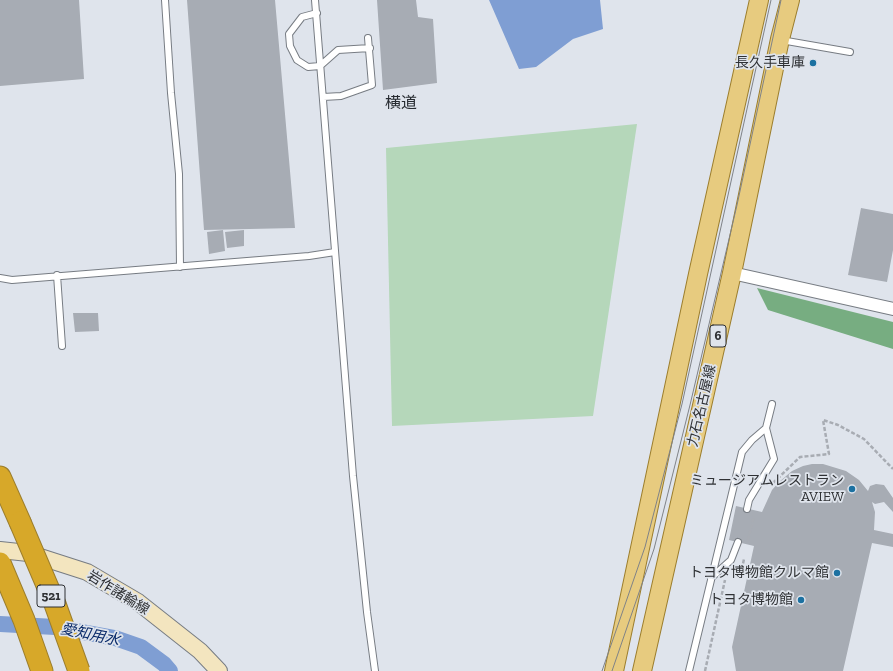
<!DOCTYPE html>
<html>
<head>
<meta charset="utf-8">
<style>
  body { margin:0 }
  canvas { display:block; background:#dfe4ec }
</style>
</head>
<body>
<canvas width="893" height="671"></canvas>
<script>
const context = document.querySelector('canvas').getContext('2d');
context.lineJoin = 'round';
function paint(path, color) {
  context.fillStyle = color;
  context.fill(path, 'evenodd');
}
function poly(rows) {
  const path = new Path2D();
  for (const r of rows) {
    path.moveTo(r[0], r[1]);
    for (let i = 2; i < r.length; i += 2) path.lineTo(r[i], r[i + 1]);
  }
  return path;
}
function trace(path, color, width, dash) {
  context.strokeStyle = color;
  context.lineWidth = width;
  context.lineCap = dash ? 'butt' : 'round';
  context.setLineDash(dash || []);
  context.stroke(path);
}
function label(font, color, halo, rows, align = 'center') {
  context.font = font + ' "Zilla Slab","Noto Sans JP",serif';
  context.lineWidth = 3.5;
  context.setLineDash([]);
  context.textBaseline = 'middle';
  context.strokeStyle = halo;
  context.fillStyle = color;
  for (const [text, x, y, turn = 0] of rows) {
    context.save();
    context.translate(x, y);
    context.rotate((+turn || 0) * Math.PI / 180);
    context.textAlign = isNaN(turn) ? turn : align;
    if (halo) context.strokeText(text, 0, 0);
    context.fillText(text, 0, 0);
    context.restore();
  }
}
paint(poly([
  [637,124,593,416,392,426,386,148]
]), '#b5d7ba');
paint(poly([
  [757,288,893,322,893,349,768,310]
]), '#77ad81');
paint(poly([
  [489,0,600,0,603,29,573,39,536,67,519,69]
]), '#7f9ed3');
trace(poly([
  [0,624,55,627,115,638,141,647,164,664,170,671]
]), '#7f9ed3', 16);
paint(poly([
  [0,0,79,0,84,79,0,86],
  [187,0,275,0,295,228,204,230],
  [377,0,416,0,418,17,433,19,437,83,383,90],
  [861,208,893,214,893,250,887,282,848,275],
  [223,230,225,251,209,254,207,232],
  [244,230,244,246,227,248,225,232],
  [73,313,98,313,99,331,75,332],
  [812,464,823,464,846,471,859,480,868,491,870,486,876,484,884,485,893,498,893,512,884,502,875,504,872,502,875,512,874,530,893,534,893,547,872,543,843,671,736,671,732,647,754,546,729,540,736,506,762,512,772,490,779,482,792,471,803,466]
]), '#a7acb4');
const service = poly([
  [165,0,171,93,179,174,180,267],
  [315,0,353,476,367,612,375,671],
  [317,13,302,17,289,34,290,46,297,60,308,67,320,66,338,50,370,48],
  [781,40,850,52],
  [323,97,341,96,372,85,368,38],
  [57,275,62,346],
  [0,278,12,280,309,256,335,252],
  [747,509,749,500,774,459,766,428],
  [711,578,731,560,738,542],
  [689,671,742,452,752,440,766,428,772,404]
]);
const minor = poly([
  [732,273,893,309]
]);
const secondary = poly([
  [0,550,28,553,87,572,138,602,200,651,219,671]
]);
const primary = poly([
  [614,671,698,274,759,0],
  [642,671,732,273,780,39,790,0]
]);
const motorway = poly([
  [0,477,20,522],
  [0,563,24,620,42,671]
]);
trace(service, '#777c83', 8);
trace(minor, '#777c83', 14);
trace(secondary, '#777c83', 18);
trace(primary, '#9c7e2d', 20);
trace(motorway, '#9c7e2d', 23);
trace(poly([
  [773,483,800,457,829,454,823,420,838,425,864,439,893,469],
  [748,540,754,516],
  [733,571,741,573,744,559],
  [705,671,725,580]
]), '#a8acb3', 2.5, [4, 2]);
trace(service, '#fff', 6);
trace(minor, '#fff', 12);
trace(secondary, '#f3e5bf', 16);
trace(primary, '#e7cb7f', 18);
trace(motorway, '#d7a829', 21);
trace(poly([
  [602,671,645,547,682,404,771,0],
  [612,671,654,549,690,405,737,205,781,0]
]), '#7f8287', 1);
const motorwayBridge = poly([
  [20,522,55,604,79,671]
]);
trace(motorwayBridge, '#9c7e2d', 23, []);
trace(motorwayBridge, '#d7a829', 21);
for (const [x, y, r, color] of [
  [813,63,4,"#1c71a1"],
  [852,489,4,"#1c71a1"],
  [837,573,4,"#1c71a1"],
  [801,600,4,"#1c71a1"]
]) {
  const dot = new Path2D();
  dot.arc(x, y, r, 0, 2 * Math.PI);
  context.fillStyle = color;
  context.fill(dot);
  trace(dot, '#dfe4ec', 1.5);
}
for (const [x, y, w] of [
  [718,336,16],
  [51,596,28]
]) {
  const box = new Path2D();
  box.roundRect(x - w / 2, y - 11, w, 22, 3);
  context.fillStyle = '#dfe4ec';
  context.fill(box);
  trace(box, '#2f3134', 1);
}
label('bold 13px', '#2f3134', null, [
  ["6",718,336],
  ["521",51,596]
]);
label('14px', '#2f3134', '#dfe4ec', [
  ["長久手車庫",805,63],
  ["ミュージアムレストラン",844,481],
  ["AVIEW",844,497],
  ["トヨタ博物館クルマ館",829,573],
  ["トヨタ博物館",793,600]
], 'right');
label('14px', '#2f3134', '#dfe4ec', [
  ["力石名古屋線",702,406,-77],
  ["岩作諸輪線",118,593,32]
]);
label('italic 15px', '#0a2b6a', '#dfe4ec', [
  ["愛知用水",90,635,12]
]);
label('16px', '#272b31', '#dfe4ec', [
  ["横道",401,103]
]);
</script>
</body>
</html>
